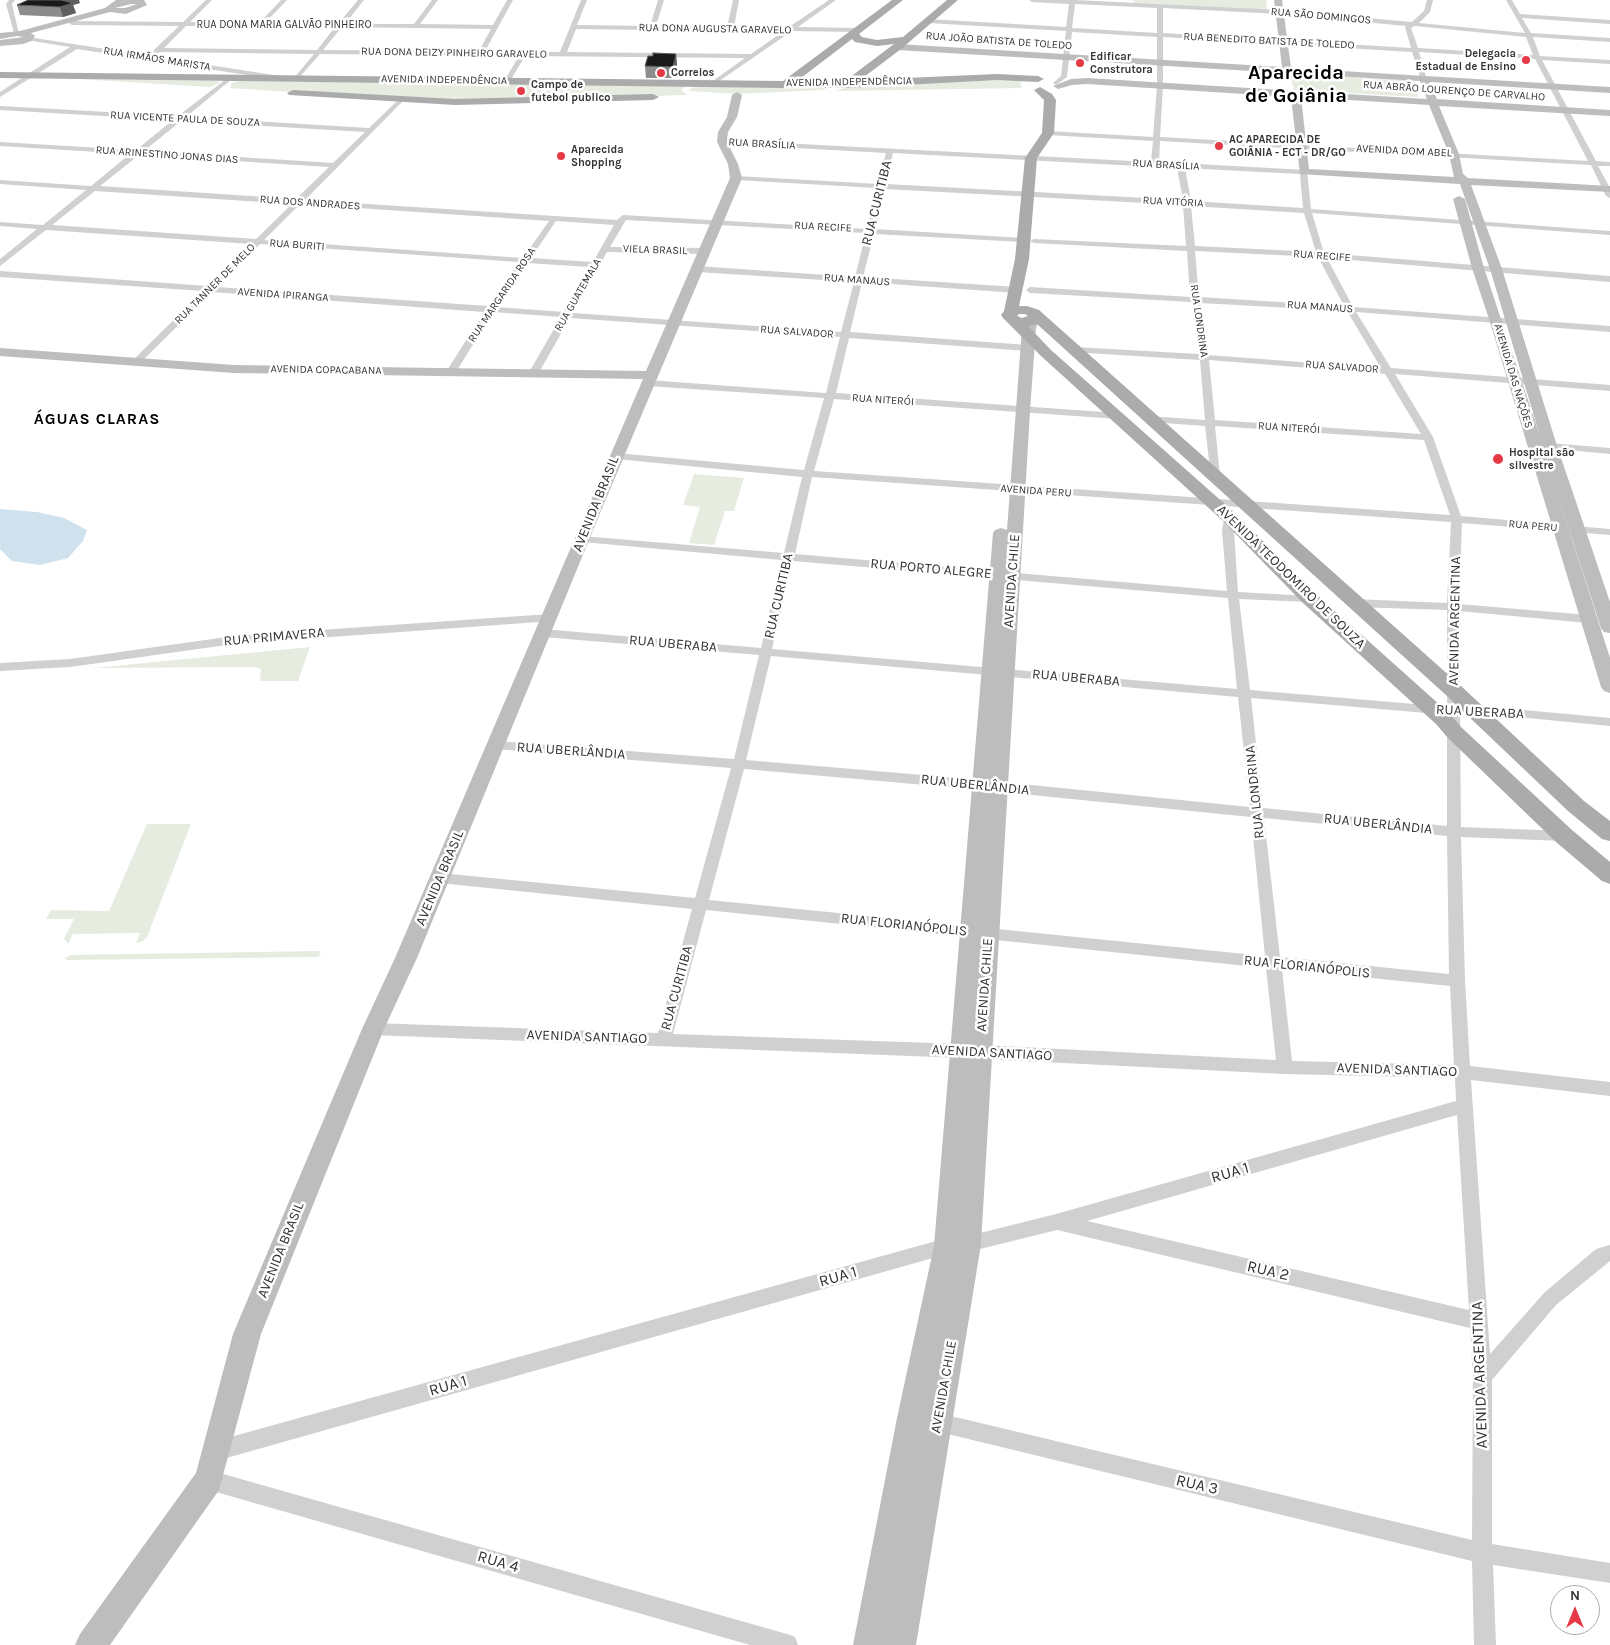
<!DOCTYPE html>
<html>
<head>
<meta charset="utf-8">
<style>
  body { margin:0 }
  #map { position:relative; width:1610px; height:1645px; overflow:hidden; background:#fff; font-family:Karla,sans-serif }
  canvas { display:block }
  .north { position:absolute; left:1550px; top:1585px; width:50px; height:50px; box-sizing:border-box; background:#fff; border:1px solid #adadad; border-radius:50%; rotate:0deg; font-size:14px; font-weight:700; line-height:20px; text-align:center; color:#333 }
  .north::after { content:''; display:block; margin:auto; width:18px; height:22px; background:#e63946; clip-path:polygon(50% 0,100% 100%,50% 72%,0 100%) }
</style>
</head>
<body>
<div id="map">
<canvas width="1610" height="1645"></canvas>
<div class="north">N</div>
</div>
<script>
const context = document.querySelector('canvas').getContext('2d');
context.lineJoin = 'round';
function paint(path, color) {
  context.fillStyle = color;
  context.fill(path, 'evenodd');
}
function poly(rows) {
  const path = new Path2D();
  for (const r of rows) {
    path.moveTo(r[0], r[1]);
    for (let i = 2; i < r.length; i += 2) path.lineTo(r[i], r[i + 1]);
  }
  return path;
}
function trace(path, color, width, dash) {
  context.strokeStyle = color;
  context.lineWidth = width;
  context.lineCap = dash ? 'butt' : 'round';
  context.setLineDash(dash || []);
  context.stroke(path);
}
function label(font, color, halo, rows, align = 'center') {
  context.font = font + ' Karla,sans-serif';
  context.lineWidth = 5;
  context.setLineDash([]);
  context.textBaseline = 'middle';
  context.strokeStyle = halo;
  context.fillStyle = color;
  for (const [text, x, y, turn = 0] of rows) {
    context.save();
    context.translate(x, y);
    context.rotate((+turn || 0) * Math.PI / 180);
    context.textAlign = isNaN(turn) ? turn : align;
    if (halo) context.strokeText(text, 0, 0);
    context.fillText(text, 0, 0);
    context.restore();
  }
}
paint(poly([
  [1133,0,1266,0,1267,10,1134,3],
  [1290,74,1414,80,1418,97,1294,90],
  [79,79,218,81,219,83,210,87],
  [986,79,1025,80,1020,83,1022,88,836,91,849,86],
  [238,81,685,86,681,90,688,95,495,100,401,99,230,88,232,83],
  [698,87,827,87,827,88,821,90,736,94,690,91,691,88],
  [694,474,744,478,734,511,725,511,714,545,689,543,700,507,683,505],
  [310,647,298,681,260,681,261,669,255,667,93,668],
  [147,824,191,824,147,937,142,942,136,943,140,933,73,934,68,944,64,939,74,919,46,919,51,910,109,911],
  [319,951,321,955,317,957,67,960,65,958,70,955]
]), '#e6ecdf');
paint(poly([
  [0,509,37,512,64,518,87,530,83,541,68,558,40,565,12,561,0,549]
]), '#cfe2ee');
paint(poly([
  [9,0,15,0,12,4,19,34,14,33,6,4,9,0],
  [206,0,212,0,190,22,259,23,281,0,287,0,265,23,338,24,358,0,364,0,345,24,414,24,432,0,438,0,420,24,493,25,507,0,513,0,485,51,560,52,581,0,587,0,577,25,650,26,658,0,664,0,656,26,727,27,733,0,739,0,734,27,789,27,829,0,836,0,798,27,856,28,859,30,856,32,792,31,712,86,709,84,710,83,745,58,525,56,510,81,507,83,504,81,519,56,320,54,296,81,293,79,314,54,160,52,155,55,152,53,155,49,179,26,72,25,69,23,72,21,183,22,206,0],
  [186,26,335,27,317,50,164,48,186,26],
  [342,27,491,29,479,51,323,50,342,27],
  [576,29,730,31,784,31,751,54,567,52,576,29],
  [1029,0,1075,0,1280,10,1412,22,1424,11,1427,0,1433,0,1430,12,1419,23,1525,33,1506,0,1512,0,1520,14,1610,20,1610,24,1522,18,1531,33,1610,38,1610,42,1533,37,1540,56,1610,60,1610,64,1542,60,1596,161,1610,162,1610,166,1598,166,1610,188,1610,198,1606,196,1591,165,1160,141,1159,162,1307,170,1311,209,1610,231,1610,235,1312,213,1324,253,1610,276,1610,282,1327,258,1353,307,1610,326,1610,332,1356,312,1391,368,1610,385,1610,391,1395,374,1433,437,1461,516,1610,529,1610,535,1462,523,1459,604,1588,615,1594,619,1588,623,1459,611,1461,827,1564,831,1569,832,1571,836,1569,840,1564,841,1461,837,1465,981,1470,1066,1610,1082,1610,1096,1471,1080,1490,1354,1544,1293,1596,1249,1610,1245,1610,1261,1556,1305,1492,1380,1492,1544,1610,1563,1610,1583,1493,1565,1496,1645,1474,1645,1472,1561,927,1429,924,1422,927,1415,934,1412,1472,1540,1473,1377,1470,1328,1057,1230,968,1252,947,1254,216,1461,209,1458,206,1451,209,1444,216,1441,947,1238,968,1236,1056,1214,1456,1101,1455,1078,1285,1074,962,1058,373,1035,367,1033,365,1029,367,1025,373,1023,658,1033,692,909,440,883,435,882,433,878,435,874,440,873,695,898,731,768,496,749,491,748,489,745,491,742,496,741,734,759,759,655,543,637,537,633,543,629,761,648,782,560,582,542,576,539,582,536,784,553,802,477,616,459,611,456,616,453,804,470,824,398,648,386,643,383,648,380,826,393,840,337,570,318,538,374,533,377,528,374,561,317,493,312,456,372,451,375,446,372,484,312,212,292,139,364,136,365,133,364,133,360,203,291,0,277,0,271,208,286,251,244,46,230,0,266,0,259,37,229,0,226,0,222,43,225,86,190,0,184,0,180,91,186,130,154,0,146,0,142,136,150,173,120,0,110,0,106,178,116,230,76,232,77,232,79,186,117,369,128,399,99,404,100,305,200,617,220,623,215,867,229,877,188,736,180,732,178,736,176,878,184,886,153,722,144,718,142,722,140,1151,162,1153,141,1048,135,1044,133,1048,131,1153,137,1157,86,1157,37,1072,32,1067,77,1056,85,1053,83,1061,76,1066,31,928,23,925,21,928,19,1066,27,1069,4,1032,2,1029,0],
  [1075,4,1157,8,1157,33,1072,28,1075,4],
  [1163,8,1280,14,1406,26,1405,27,1411,48,1163,33,1163,8],
  [1415,26,1526,37,1533,55,1418,48,1411,28,1415,26],
  [1163,37,1412,52,1421,80,1424,82,1427,80,1419,52,1535,59,1588,161,1160,137,1163,86,1163,37],
  [181,121,365,132,333,163,144,151,181,121],
  [893,153,1177,168,1183,200,886,184,893,153],
  [139,155,329,167,296,199,100,186,139,155],
  [1185,168,1300,174,1303,208,1191,201,1185,168],
  [885,189,1183,205,1186,246,1034,239,1030,241,1034,243,1187,251,1190,297,1030,287,1026,290,1030,293,1191,302,1199,354,1074,347,1071,348,1071,352,1200,360,1205,420,1150,416,1145,419,1150,422,1205,426,1211,478,1219,478,1220,476,1215,426,1424,440,1450,515,814,471,834,399,1118,419,1123,416,1118,413,836,393,849,338,1028,351,1033,348,1028,345,850,332,862,282,1017,293,1021,290,1017,287,863,277,874,234,1023,242,1027,240,1023,238,875,229,885,189],
  [95,191,292,204,256,239,52,225,95,191],
  [300,204,549,221,523,258,264,240,300,204],
  [1191,206,1304,213,1316,252,1195,246,1191,206],
  [626,220,866,233,855,277,697,266,693,269,697,272,854,282,841,332,573,313,607,252,705,254,709,251,705,248,610,247,626,220],
  [556,221,614,225,593,262,531,258,556,221],
  [260,244,519,262,488,306,217,287,260,244],
  [1195,251,1318,257,1344,306,1199,297,1195,251],
  [527,263,590,267,564,312,496,307,527,263],
  [1200,303,1347,311,1381,368,1208,355,1200,303],
  [1209,360,1385,374,1421,434,1215,420,1209,360],
  [812,477,1451,522,1447,603,1355,599,1349,603,1355,607,1447,610,1447,826,1263,808,1251,698,1438,714,1444,710,1438,706,1250,690,1239,599,1310,602,1316,599,1310,596,1238,592,1233,515,1225,515,1222,530,1227,591,795,554,812,477],
  [793,561,1228,598,1237,689,772,649,793,561],
  [771,656,1238,697,1250,807,982,780,746,760,771,656],
  [744,769,982,790,1251,817,1265,956,709,900,744,769],
  [1264,818,1447,836,1449,974,1280,957,1264,818],
  [706,910,1266,968,1276,1060,962,1044,673,1034,706,910],
  [1282,969,1450,986,1454,1065,1292,1061,1282,969],
  [1457,1115,1469,1310,1087,1221,1457,1115],
  [28,37,280,76,283,78,280,80,77,49,0,97,0,92,70,47,26,40,25,39,28,37],
  [1550,443,1610,448,1610,454,1546,448,1545,446,1550,443],
  [549,614,555,618,553,621,234,644,70,667,0,671,0,663,70,659,234,636,549,614],
  [1470,705,1610,718,1610,726,1466,712,1464,709,1466,706,1470,705],
  [209,1470,787,1634,795,1637,798,1645,750,1645,209,1490,202,1487,199,1480,202,1473,209,1470]
]), '#d0d0d0');
paint(poly([
  [116,0,144,0,147,5,126,14,110,12,31,33,35,36,31,41,23,44,0,46,0,40,24,37,17,36,0,39,0,33,20,31,105,8,116,0],
  [131,4,137,4,125,8,115,8,131,4],
  [1274,0,1282,0,1291,68,1610,87,1610,93,1430,82,1437,99,1610,110,1610,116,1439,106,1459,154,1463,174,1468,178,1610,186,1610,192,1471,185,1502,269,1557,446,1610,602,1610,633,1604,632,1601,628,1552,476,1610,658,1610,693,1604,691,1601,687,1489,319,1472,268,1453,199,1459,196,1465,199,1484,268,1540,436,1490,269,1460,184,1300,174,1291,97,1087,84,1072,85,1058,89,1053,86,1071,79,1087,78,1427,99,1420,81,897,50,892,47,897,44,1282,67,1274,0],
  [1301,97,1429,105,1449,154,1454,177,1309,169,1301,97],
  [737,92,742,95,737,117,728,132,727,142,738,164,742,178,603,506,417,958,384,1029,261,1334,219,1490,110,1645,75,1645,80,1634,196,1473,233,1334,362,1029,395,958,643,379,234,373,0,356,0,348,234,365,646,371,730,178,728,164,717,142,718,132,727,117,732,95,737,92],
  [1032,317,1039,321,1036,328,1030,411,981,1244,916,1645,853,1645,897,1418,934,1246,993,533,995,530,1001,528,1007,530,1022,328,1027,318,1032,317]
]), '#bdbdbd');
paint(poly([
  [892,0,903,0,859,34,862,37,877,40,903,37,947,0,958,0,901,49,860,80,997,74,1038,76,1044,79,1038,82,997,80,846,88,782,88,0,78,0,72,783,81,892,0],
  [852,39,855,42,877,46,894,44,845,81,797,81,852,39],
  [1040,87,1052,94,1056,100,1054,133,1037,158,1029,259,1019,306,1027,306,1039,310,1461,686,1584,801,1610,821,1610,841,1602,839,1568,811,1447,696,1037,324,1028,326,1051,350,1235,513,1317,595,1450,714,1462,728,1572,830,1610,862,1610,884,1602,881,1556,842,1448,738,1436,724,1303,603,1223,521,1041,356,1003,318,1001,315,1004,311,1015,259,1025,158,1042,133,1044,100,1034,90,1040,87],
  [1019,314,1025,314,1028,316,1022,318,1017,316,1019,314],
  [293,90,455,99,653,94,659,97,653,100,455,105,289,95,287,93,293,90]
]), '#ababab');
paint(poly([
  [80,3,73,5,76,13,63,17,20,15,17,5],
  [676,54,677,65,673,78,646,78,645,66]
]), '#8c8c8c');
paint(poly([
  [56,0,79,0,80,3,73,5,76,13,63,17,60,7],
  [676,54,677,65,673,78,673,67]
]), '#5f5f5f');
const building = poly([
  [28,0,61,0,73,3,60,7,17,5,28,0],
  [653,53,676,54,673,67,645,66,648,56,653,56,653,53]
]);
paint(building, '#1a1a1a');
trace(building, '#5f5f5f', 1);
for (const [x, y, r, color] of [
  [1526,60,5,"#e63946"],
  [1080,63,5,"#e63946"],
  [661,73,5,"#e63946"],
  [521,91,5,"#e63946"],
  [1219,146,5,"#e63946"],
  [561,156,5,"#e63946"],
  [1498,459,6,"#e63946"]
]) {
  const dot = new Path2D();
  dot.arc(x, y, r, 0, 2 * Math.PI);
  context.fillStyle = color;
  context.fill(dot);
  trace(dot, '#fff', 2);
}
label('11px', '#333', '#fff', [
  ["RUA SÃO DOMINGOS",1321,16,5],
  ["RUA DONA MARIA GALVÃO PINHEIRO",284,25],
  ["RUA DONA AUGUSTA GARAVELO",715,29,1],
  ["RUA JOÃO BATISTA DE TOLEDO",999,41,4],
  ["RUA BENEDITO BATISTA DE TOLEDO",1269,41,3],
  ["RUA DONA DEIZY PINHEIRO GARAVELO",454,53,1],
  ["RUA IRMÃOS MARISTA",157,59,9],
  ["AVENIDA INDEPENDÊNCIA",444,80,1],
  ["AVENIDA INDEPENDÊNCIA",849,82,-1],
  ["RUA ABRÃO LOURENÇO DE CARVALHO",1454,91,4],
  ["RUA VICENTE PAULA DE SOUZA",185,119,3],
  ["RUA BRASÍLIA",762,144,3],
  ["AVENIDA DOM ABEL",1404,151,3],
  ["RUA ARINESTINO JONAS DIAS",167,155,4],
  ["RUA BRASÍLIA",1166,165,3],
  ["RUA VITÓRIA",1173,202,3],
  ["RUA DOS ANDRADES",310,203,4],
  ["RUA RECIFE",823,227,3],
  ["RUA BURITI",297,245,4],
  ["VIELA BRASIL",655,250,2],
  ["RUA RECIFE",1322,256,4],
  ["RUA MANAUS",857,280,4],
  ["RUA TANNER DE MELO",215,284,-45],
  ["AVENIDA IPIRANGA",283,295,4],
  ["RUA MARGARIDA ROSA",502,295,-56],
  ["RUA GUATEMALA",578,295,-60],
  ["RUA MANAUS",1320,307,4],
  ["RUA LONDRINA",1199,321,82],
  ["RUA SALVADOR",797,332,4],
  ["RUA SALVADOR",1342,367,4],
  ["AVENIDA COPACABANA",326,370,1],
  ["AVENIDA DAS NAÇÕES",1513,376,73],
  ["RUA NITERÓI",883,400,4],
  ["RUA NITERÓI",1289,428,4],
  ["AVENIDA PERU",1036,491,4],
  ["RUA PERU",1533,526,5]
]);
label('bold 11px', '#333', '#fff', [
  ["Delegacia",1516,54,"right"],
  ["Estadual de Ensino",1516,67,"right"],
  ["Edificar",1090,57],
  ["Construtora",1090,70],
  ["Correios",671,73],
  ["Campo de",531,85],
  ["futebol publico",531,98],
  ["AC APARECIDA DE",1229,140],
  ["GOIÂNIA - ECT - DR/GO",1229,153],
  ["Aparecida",571,150],
  ["Shopping",571,163],
  ["Hospital são",1509,453],
  ["silvestre",1509,466]
], 'left');
label('14px', '#333', '#fff', [
  ["RUA CURITIBA",877,203,-76],
  ["AVENIDA BRASIL",596,504,-68],
  ["RUA PORTO ALEGRE",931,569,5],
  ["AVENIDA TEODOMIRO DE SOUZA",1291,577,44],
  ["AVENIDA CHILE",1012,581,-86],
  ["RUA CURITIBA",779,596,-77],
  ["AVENIDA ARGENTINA",1455,621,-89],
  ["RUA PRIMAVERA",274,637,-5],
  ["RUA UBERABA",673,644,5],
  ["RUA UBERABA",1076,678,5],
  ["RUA UBERABA",1480,712,3],
  ["RUA UBERLÂNDIA",571,751,4],
  ["RUA UBERLÂNDIA",975,785,6],
  ["RUA LONDRINA",1255,792,-96],
  ["RUA UBERLÂNDIA",1378,824,6],
  ["AVENIDA BRASIL",440,878,-67],
  ["RUA FLORIANÓPOLIS",904,925,6],
  ["RUA FLORIANÓPOLIS",1307,967,6],
  ["AVENIDA CHILE",985,985,-86],
  ["RUA CURITIBA",677,988,-75],
  ["AVENIDA SANTIAGO",587,1037,2],
  ["AVENIDA SANTIAGO",992,1053,3],
  ["AVENIDA SANTIAGO",1397,1070,2],
  ["AVENIDA BRASIL",281,1250,-68],
  ["AVENIDA CHILE",944,1387,-80]
]);
context.letterSpacing = '1px';
label('bold 16px', '#000', '#fff', [
  ["ÁGUAS CLARAS",97,419]
]);
context.letterSpacing = '0px';
label('16px', '#333', '#fff', [
  ["RUA 1",1230,1173,-16],
  ["RUA 2",1268,1271,13],
  ["RUA 1",838,1277,-16],
  ["AVENIDA ARGENTINA",1480,1375,-92],
  ["RUA 1",448,1386,-16],
  ["RUA 3",1197,1485,13],
  ["RUA 4",498,1562,16]
]);
label('bold 20px', '#000', '#fff', [
  ["Aparecida",1296,73],
  ["de Goiânia",1296,96]
]);
</script>
</body>
</html>
